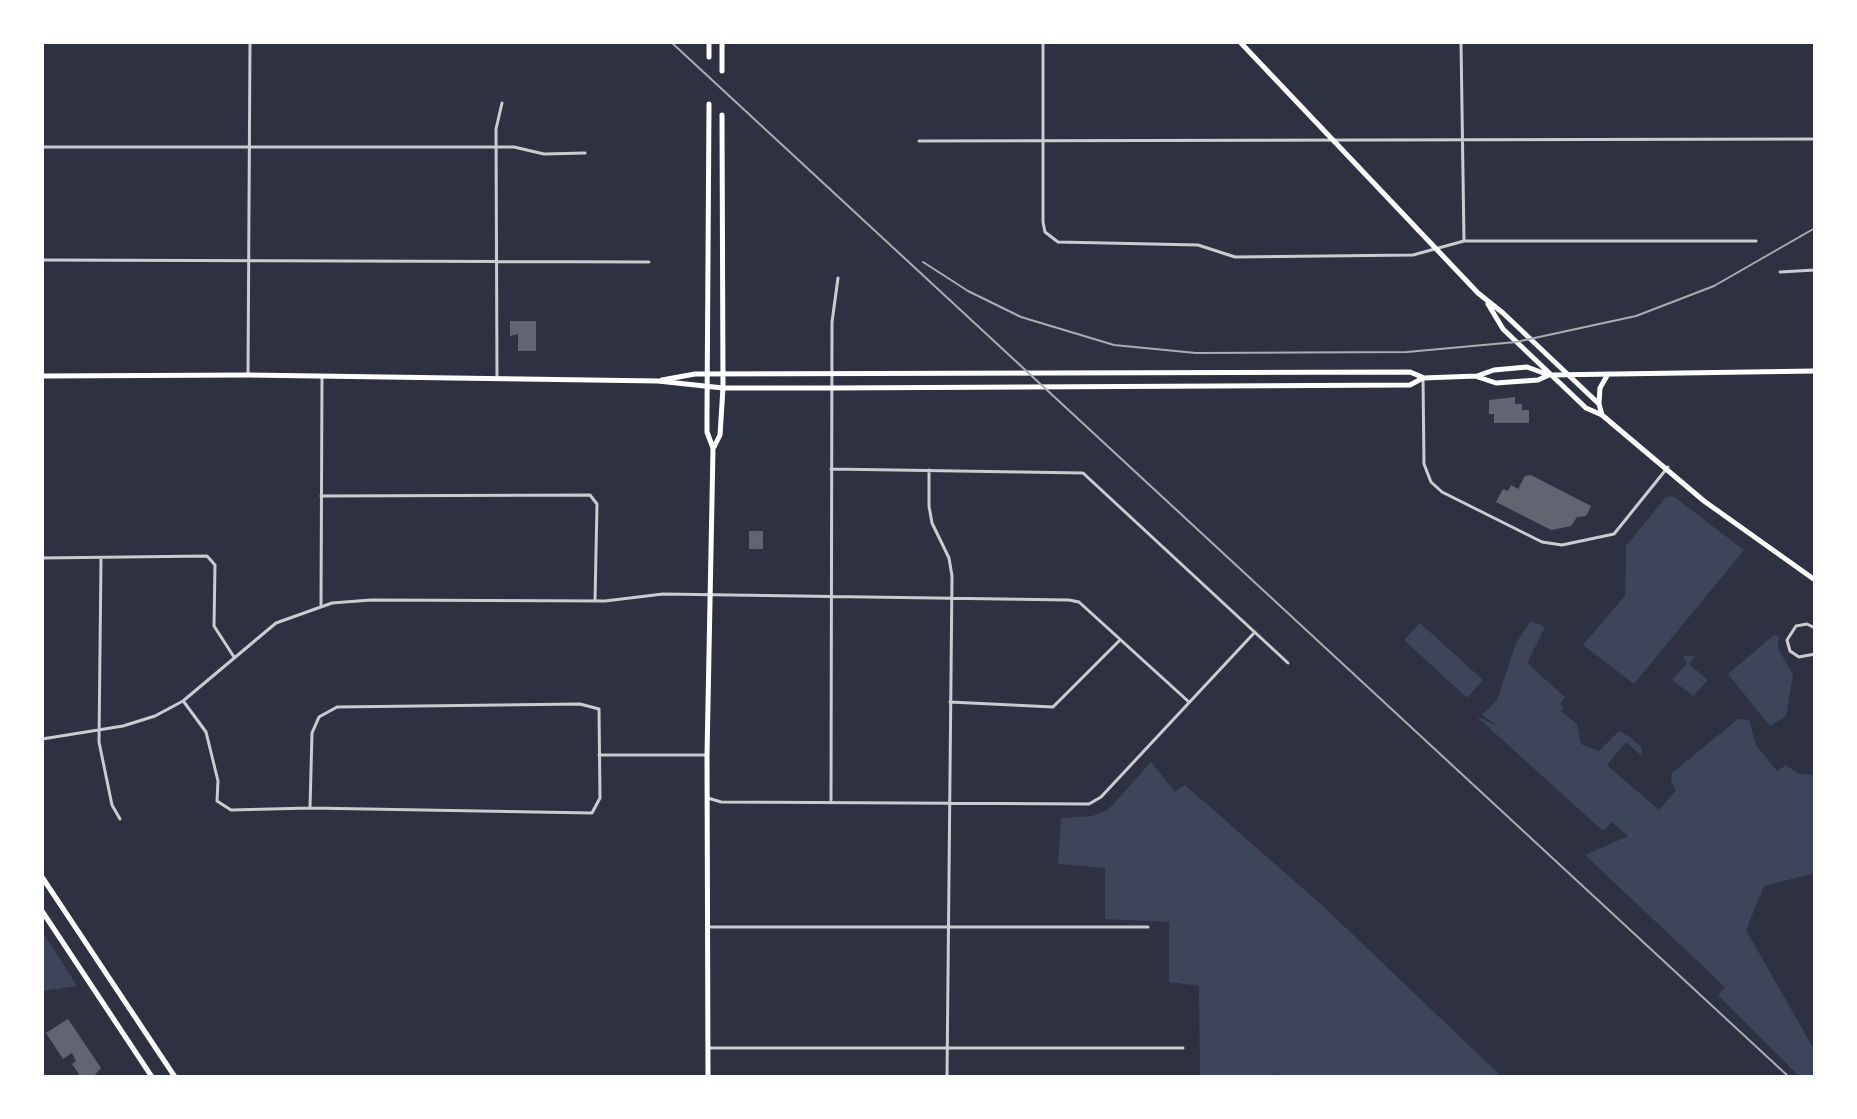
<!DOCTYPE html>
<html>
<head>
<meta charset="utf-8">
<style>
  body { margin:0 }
  #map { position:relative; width:1857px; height:1119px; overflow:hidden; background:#2d3142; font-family:Signika,sans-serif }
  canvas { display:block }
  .frame { position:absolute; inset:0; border:44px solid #fff; pointer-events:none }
</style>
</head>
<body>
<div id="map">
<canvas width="1857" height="1119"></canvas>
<div class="frame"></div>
</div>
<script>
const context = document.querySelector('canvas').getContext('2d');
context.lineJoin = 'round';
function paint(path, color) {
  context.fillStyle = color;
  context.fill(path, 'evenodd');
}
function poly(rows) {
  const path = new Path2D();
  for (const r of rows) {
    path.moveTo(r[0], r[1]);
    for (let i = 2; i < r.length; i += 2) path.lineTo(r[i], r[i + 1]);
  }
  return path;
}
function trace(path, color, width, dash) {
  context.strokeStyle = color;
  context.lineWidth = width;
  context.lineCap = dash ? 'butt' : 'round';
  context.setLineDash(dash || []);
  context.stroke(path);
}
paint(poly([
  [1673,496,1744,550,1634,684,1583,645,1625,596,1626,546,1665,498],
  [1531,621,1545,627,1527,663,1565,697,1560,704,1564,708,1561,711,1577,724,1581,744,1599,751,1619,731,1631,738,1641,747,1642,756,1626,742,1607,765,1659,810,1676,790,1671,781,1672,773,1738,719,1749,720,1756,745,1777,771,1786,765,1798,774,1815,775,1815,873,1764,886,1746,930,1815,1051,1815,1077,1800,1077,1718,995,1725,987,1585,855,1628,836,1612,822,1603,831,1476,716,1498,726,1482,715,1497,700,1516,643],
  [1420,623,1483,680,1467,698,1404,640],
  [1774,635,1779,636,1778,648,1793,675,1786,716,1770,726,1728,674],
  [1690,655,1694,657,1689,664,1708,680,1693,696,1672,680,1687,663,1683,657],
  [1151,762,1175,792,1185,785,1324,907,1502,1077,1277,1077,1274,1074,1269,1077,1200,1077,1199,986,1169,982,1169,922,1105,919,1105,868,1058,864,1061,818,1092,816,1108,810],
  [42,931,77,986,42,991]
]), '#3c4559');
paint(poly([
  [510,321,536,321,536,351,518,351,518,334,510,336],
  [1515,397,1515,404,1522,404,1522,410,1529,410,1529,423,1494,423,1494,414,1489,414,1489,400],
  [1531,475,1591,506,1586,516,1577,517,1571,526,1551,530,1496,502,1503,489,1508,491,1511,485,1518,489,1525,476],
  [749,531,763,531,763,549,749,549],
  [68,1019,101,1068,93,1077,75,1077,79,1074,72,1064,76,1061,72,1053,63,1059,46,1033]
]), '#626471');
trace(poly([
  [1043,42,1043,222,1045,232,1058,242,1198,245,1235,257,1413,255,1464,241,1756,241],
  [1461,42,1464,241],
  [919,141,1815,139],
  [42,147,514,147,544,154,585,153],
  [42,260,649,262],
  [1780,272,1815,270],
  [248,374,250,42],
  [1423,378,1424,464,1431,482,1442,492,1542,542,1562,545,1614,534,1668,467],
  [497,379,496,129,502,103],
  [831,469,1083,473,1288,663],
  [929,470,929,506,932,523,949,558,952,576,947,1077],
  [321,496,590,495,597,504,595,601],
  [42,558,207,556,215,565,214,626,234,657],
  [101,559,99,742,112,805,120,819],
  [321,605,322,377],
  [1815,628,1807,624,1796,626,1787,640,1790,651,1799,657,1815,654],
  [184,702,206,732,218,781,217,801,231,810,310,808,592,813,600,798,599,709,580,704,337,707,319,717,312,733,310,808],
  [950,702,1053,707,1119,641],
  [42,739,123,726,155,716,183,701,276,623,332,603,371,600,605,601,663,594,1069,600,1079,602,1189,702],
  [599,755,707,755],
  [708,798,721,802,1089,804,1101,797,1255,632],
  [831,800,832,322,838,278],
  [709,927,1148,927],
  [1815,937,1815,940],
  [708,1048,1183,1048]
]), '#caccd0', 3);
trace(poly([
  [709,42,709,57],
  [722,42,722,71],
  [1240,42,1478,293,1503,313,1599,404,1602,415],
  [1488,304,1503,329,1586,408,1602,415,1704,501,1815,580],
  [42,376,248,375,658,381,723,388,832,388,1410,385,1423,378,1477,376,1494,370,1527,367,1549,375,1815,371],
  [1478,377,1496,383,1538,380,1549,375],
  [662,380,695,374,1410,372,1422,377],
  [1599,403,1600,388,1608,374],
  [714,447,720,435,723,388,722,115],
  [708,1077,707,755,713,448,707,432,707,413,709,104]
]), '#fff', 5);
trace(poly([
  [42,877,175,1077],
  [42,911,152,1077]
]), '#fff', 5);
trace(poly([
  [671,42,1789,1077],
  [923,262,968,291,1021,317,1114,345,1196,353,1407,352,1516,342,1636,316,1714,286,1815,228]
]), '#abadb3', 2);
</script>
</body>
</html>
